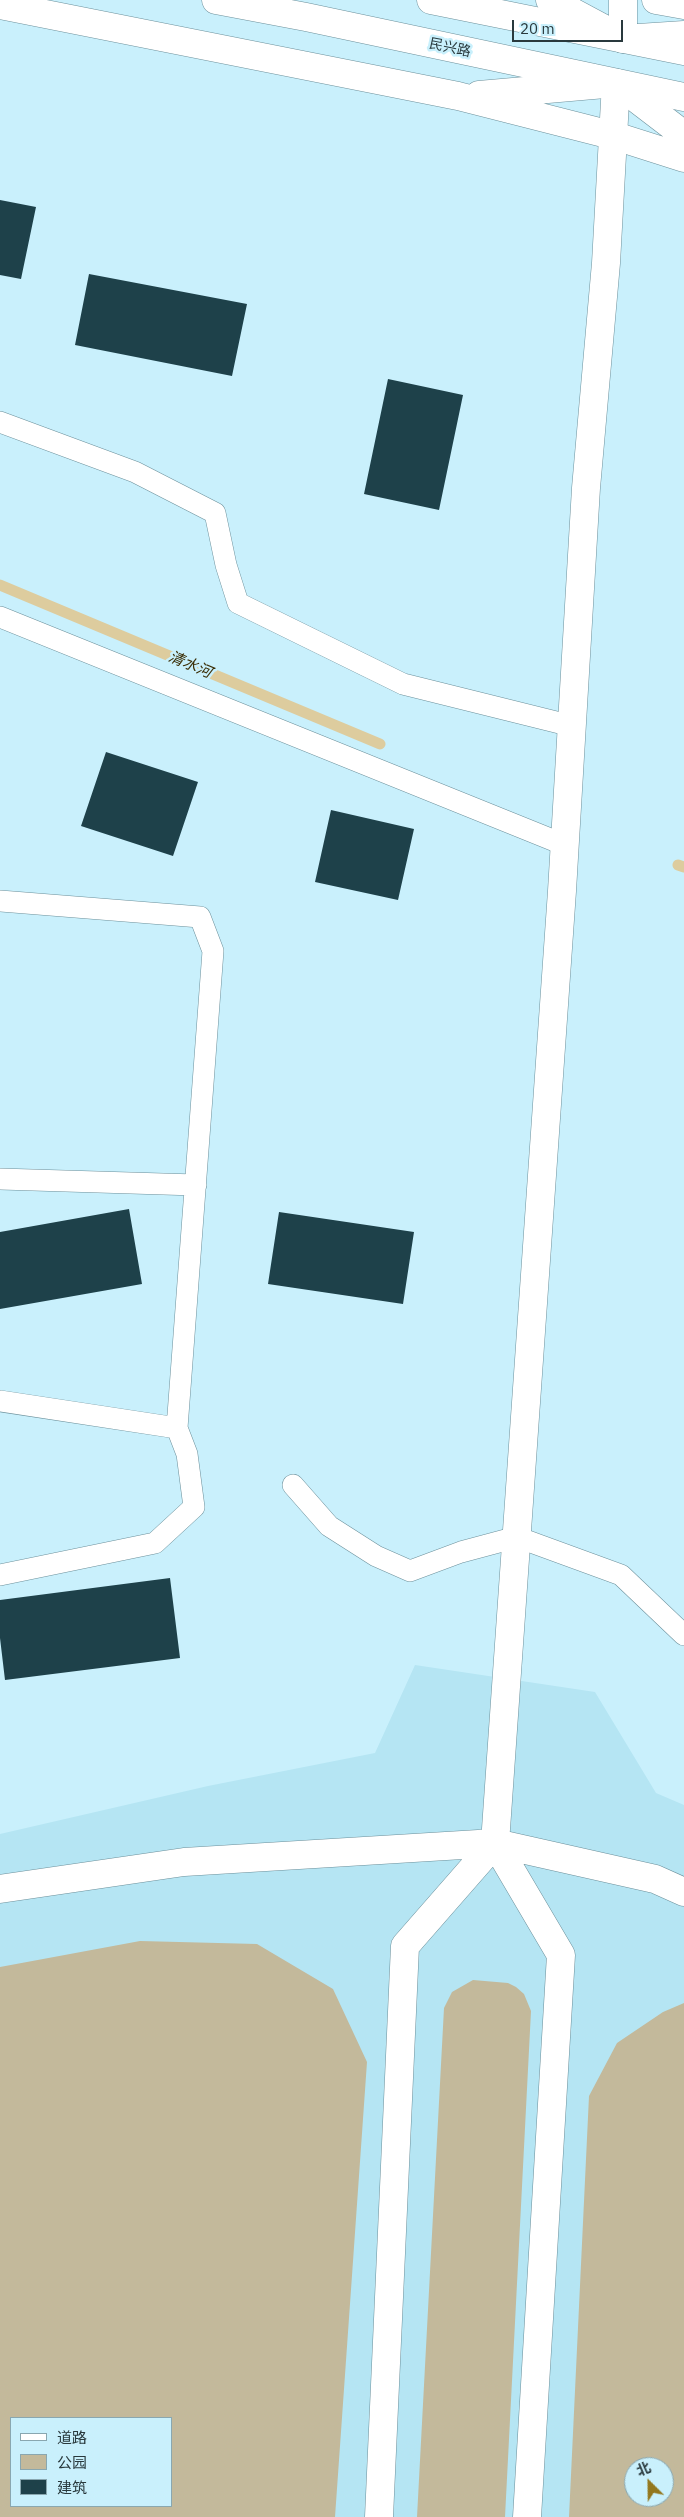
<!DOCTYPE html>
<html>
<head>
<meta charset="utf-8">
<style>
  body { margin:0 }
  #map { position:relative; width:684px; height:2517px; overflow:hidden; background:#c9f0fc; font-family:"IBM Plex Sans","Noto Sans SC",sans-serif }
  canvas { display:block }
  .legend { position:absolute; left:10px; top:2417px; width:162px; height:90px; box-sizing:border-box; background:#c9f0fc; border:1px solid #89a7b0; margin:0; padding:6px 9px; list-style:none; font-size:15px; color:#29393d }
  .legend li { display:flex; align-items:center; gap:10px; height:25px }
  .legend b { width:25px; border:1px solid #89a7b0 }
  .north { position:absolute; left:624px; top:2457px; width:50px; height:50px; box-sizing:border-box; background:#c9f0fc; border:1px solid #89a7b0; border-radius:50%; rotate:337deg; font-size:14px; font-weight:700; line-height:20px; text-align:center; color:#29393d }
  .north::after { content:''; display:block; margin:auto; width:18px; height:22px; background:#93771e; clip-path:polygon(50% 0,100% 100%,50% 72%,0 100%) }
  .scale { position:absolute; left:512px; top:20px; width:111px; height:22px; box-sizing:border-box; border:2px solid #29393d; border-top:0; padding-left:6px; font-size:15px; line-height:18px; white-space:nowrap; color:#29393d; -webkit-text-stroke:4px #c9f0fc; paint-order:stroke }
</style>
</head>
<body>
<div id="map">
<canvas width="684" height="2517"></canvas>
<ul class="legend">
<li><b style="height:6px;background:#fff"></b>道路</li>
<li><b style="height:14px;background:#c3b99b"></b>公园</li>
<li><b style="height:14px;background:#1e414a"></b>建筑</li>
</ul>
<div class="north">北</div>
<div class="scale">20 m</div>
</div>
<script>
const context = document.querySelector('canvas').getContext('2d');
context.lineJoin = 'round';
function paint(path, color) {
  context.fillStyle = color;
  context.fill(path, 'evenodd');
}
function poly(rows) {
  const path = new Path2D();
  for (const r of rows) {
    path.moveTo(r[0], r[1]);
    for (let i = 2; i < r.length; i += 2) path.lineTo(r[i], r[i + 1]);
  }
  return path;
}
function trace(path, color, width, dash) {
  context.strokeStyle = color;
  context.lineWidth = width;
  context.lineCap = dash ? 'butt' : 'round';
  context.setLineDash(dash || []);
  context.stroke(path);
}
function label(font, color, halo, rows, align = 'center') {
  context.font = font + ' "IBM Plex Sans","Noto Sans SC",sans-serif';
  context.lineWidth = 5;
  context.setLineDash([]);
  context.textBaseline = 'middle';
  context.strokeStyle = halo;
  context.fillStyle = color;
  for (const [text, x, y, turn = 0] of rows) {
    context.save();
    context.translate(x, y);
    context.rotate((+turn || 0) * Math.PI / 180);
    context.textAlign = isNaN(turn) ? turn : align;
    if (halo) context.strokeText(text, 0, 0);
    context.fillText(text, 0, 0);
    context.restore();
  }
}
paint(poly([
  [415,1665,595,1692,656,1793,684,1805,684,2517,0,2517,0,1834,208,1786,375,1753],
  [11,2418,171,2418,171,2506,11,2506],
  [634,2467,664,2467,664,2497,634,2497]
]), '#b5e5f3');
paint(poly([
  [140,1941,257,1944,333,1989,367,2062,335,2517,0,2517,0,1967],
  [11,2418,171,2418,171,2506,11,2506],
  [473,1980,508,1983,516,1987,524,1994,531,2011,505,2517,417,2517,444,2008,452,1992],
  [684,2003,684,2517,569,2517,589,2096,617,2043,663,2012],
  [634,2467,664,2467,664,2497,634,2497]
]), '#c3b99b');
trace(poly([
  [0,585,380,744],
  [678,865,684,867]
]), '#ddcc9e', 11);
paint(poly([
  [0,200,36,207,21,279,0,275],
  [89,274,247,304,232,376,75,345],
  [388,379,463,395,439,510,364,494],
  [106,752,198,782,173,856,81,826],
  [331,810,414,829,398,900,315,882],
  [129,1209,142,1284,0,1309,0,1232],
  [279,1212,414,1232,403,1304,268,1284],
  [170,1578,180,1658,5,1680,0,1638,0,1600]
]), '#1e414a');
const service = poly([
  [0,422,135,472,215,513,226,565,238,603,403,684,572,726],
  [0,617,565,845],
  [0,901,200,917,213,951,177,1428,187,1454,194,1507,155,1543,0,1575],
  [0,1179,196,1185],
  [0,1401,177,1428],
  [293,1485,329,1526,376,1556,410,1571,461,1552,517,1537,621,1575,684,1635]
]);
const minor = poly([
  [0,1889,184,1862,495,1843,655,1879,684,1892],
  [379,2517,405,1946,495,1843],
  [527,2517,561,1955,495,1843,562,891,586,488,606,263,616,83]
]);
const tertiary = poly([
  [550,0,623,39,684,35],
  [656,0,684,5],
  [0,5,458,96,615,136,684,158],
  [623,39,623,0],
  [479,95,616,83,684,135]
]);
const secondary = poly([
  [216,0,306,17,684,97],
  [431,0,684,51]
]);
trace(service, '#6c909b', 22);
trace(minor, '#6c909b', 29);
trace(tertiary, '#6c909b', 29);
trace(secondary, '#6c909b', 29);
trace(service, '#fff', 21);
trace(minor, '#fff', 28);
trace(tertiary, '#fff', 28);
trace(secondary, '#fff', 28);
label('14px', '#29393d', '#c9f0fc', [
  ["民兴路",450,48,12]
]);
label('italic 15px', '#3b2f08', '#c9f0fc', [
  ["清水河",190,665,23]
]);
</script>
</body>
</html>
